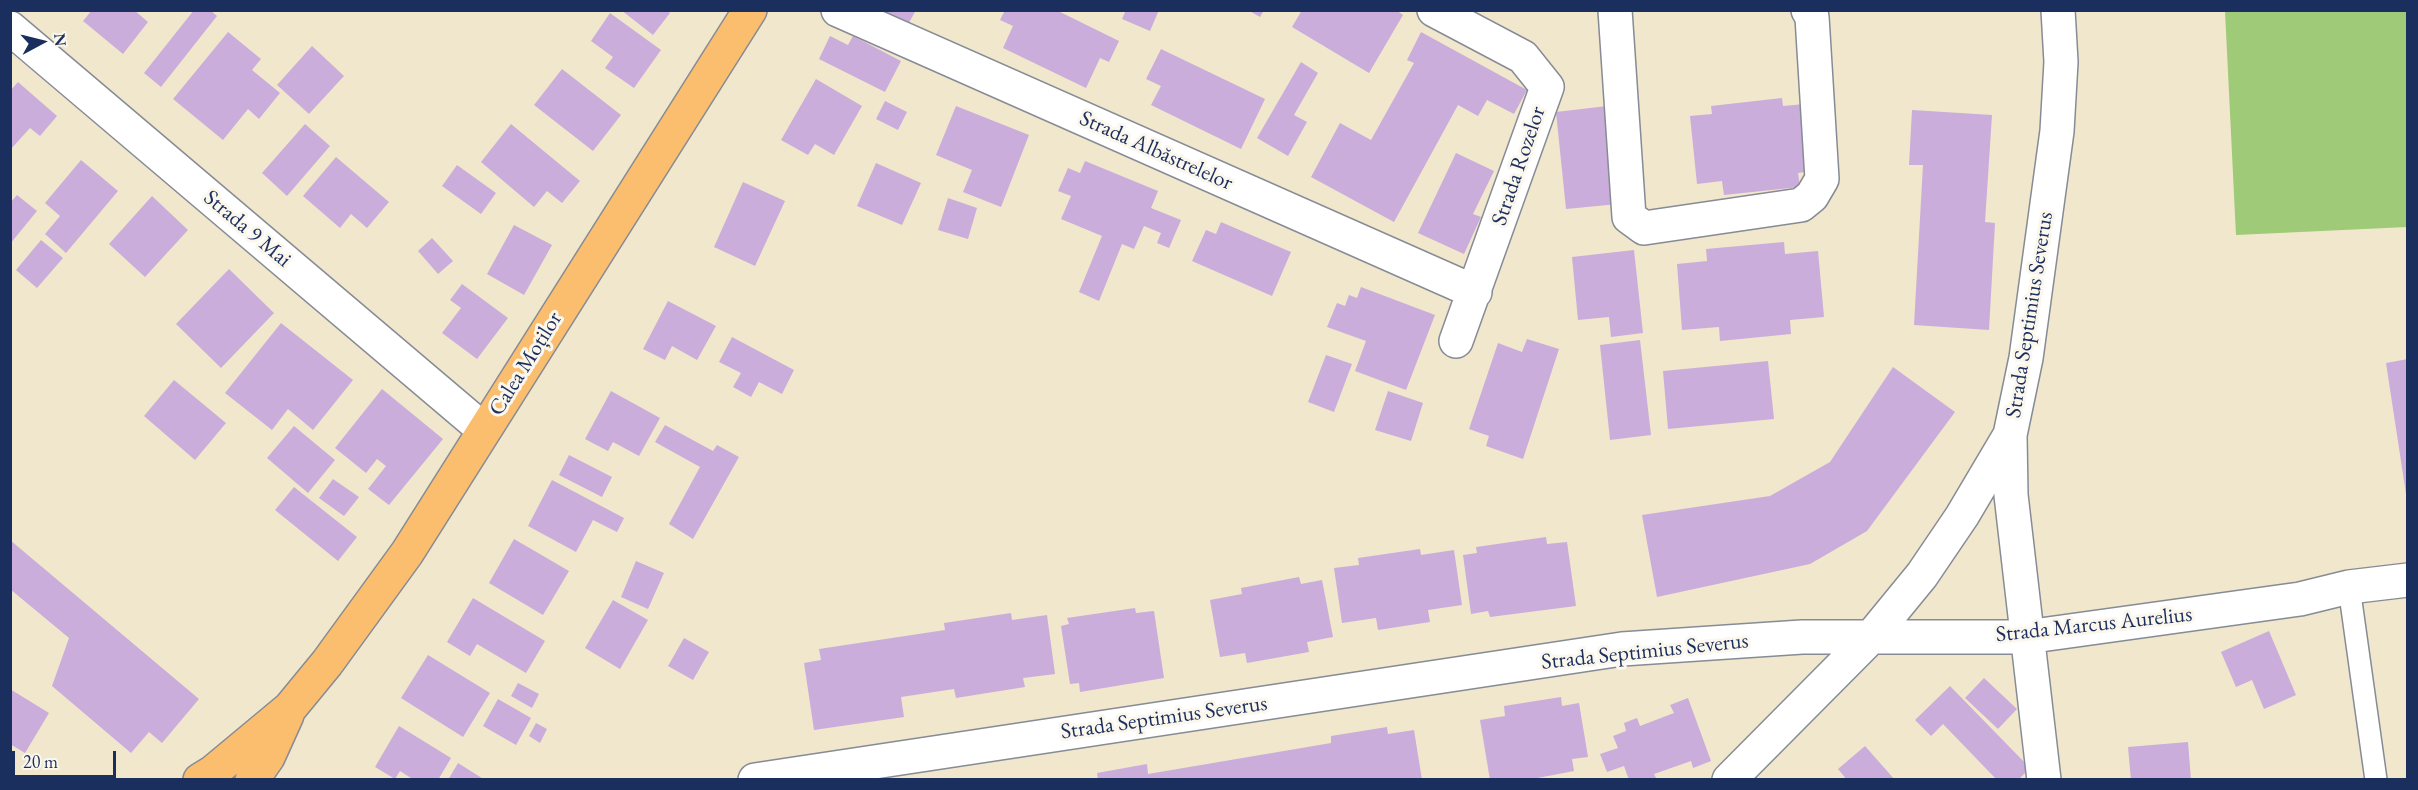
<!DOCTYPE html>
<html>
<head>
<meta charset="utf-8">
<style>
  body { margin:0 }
  #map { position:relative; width:2418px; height:790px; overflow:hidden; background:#f0e7cc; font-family:"EB Garamond",serif }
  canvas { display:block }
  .frame { position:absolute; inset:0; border:12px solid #1b2f5e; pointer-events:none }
  .north { position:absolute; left:12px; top:12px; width:60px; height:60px; -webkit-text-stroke:4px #fbf7ec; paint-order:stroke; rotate:83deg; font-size:16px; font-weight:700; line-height:24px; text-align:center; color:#1b2f5e }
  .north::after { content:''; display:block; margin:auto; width:21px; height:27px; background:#1b2f5e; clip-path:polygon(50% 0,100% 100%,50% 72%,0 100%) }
  .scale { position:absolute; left:12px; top:751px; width:104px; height:27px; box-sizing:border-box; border:3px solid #1b2f5e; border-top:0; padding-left:8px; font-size:18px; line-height:21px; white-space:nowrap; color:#1b2f5e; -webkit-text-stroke:4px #fbf7ec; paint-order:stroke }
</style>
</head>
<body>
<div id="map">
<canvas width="2418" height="790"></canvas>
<div class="frame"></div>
<div class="north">N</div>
<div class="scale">20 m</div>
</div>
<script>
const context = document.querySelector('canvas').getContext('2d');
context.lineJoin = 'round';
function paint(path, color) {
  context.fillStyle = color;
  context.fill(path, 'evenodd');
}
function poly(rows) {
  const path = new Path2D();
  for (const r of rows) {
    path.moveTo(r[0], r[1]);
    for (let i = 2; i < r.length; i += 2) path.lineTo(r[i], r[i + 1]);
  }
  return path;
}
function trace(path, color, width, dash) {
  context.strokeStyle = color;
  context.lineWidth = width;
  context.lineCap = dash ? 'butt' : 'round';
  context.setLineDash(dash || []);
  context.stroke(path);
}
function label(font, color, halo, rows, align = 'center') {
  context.font = font + ' "EB Garamond",serif';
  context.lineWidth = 6;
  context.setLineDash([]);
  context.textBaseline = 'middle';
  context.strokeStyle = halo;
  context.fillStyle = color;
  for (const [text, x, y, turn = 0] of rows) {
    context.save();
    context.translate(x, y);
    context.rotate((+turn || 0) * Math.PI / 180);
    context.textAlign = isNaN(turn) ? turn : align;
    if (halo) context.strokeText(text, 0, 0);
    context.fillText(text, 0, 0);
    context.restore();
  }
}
paint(poly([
  [2225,11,2407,11,2407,227,2236,235]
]), '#9fca77');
paint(poly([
  [92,10,134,10,148,22,123,54,83,21],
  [194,10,210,10,217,16,161,87,144,73],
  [621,10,667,10,670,13,653,35],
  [877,10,916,10,906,28],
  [1005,10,1056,10,1119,41,1109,62,1100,58,1086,88,1003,48,1013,26,1000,20],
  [1126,10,1159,10,1150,31,1122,19],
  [1248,10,1264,10,1260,17],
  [1302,10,1396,10,1403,15,1369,73,1292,27],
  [610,13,661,50,634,88,605,68,613,57,591,41],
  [228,32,261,59,252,70,280,93,259,119,248,109,223,140,173,99],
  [1421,32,1527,90,1514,114,1487,100,1478,116,1458,105,1394,222,1311,177,1340,123,1371,140,1414,63,1407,60],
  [830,36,848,45,853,36,901,61,885,92,819,59],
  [312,46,344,76,309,114,277,85],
  [1161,49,1265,99,1241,149,1151,105,1161,86,1146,79],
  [1301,62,1318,73,1294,115,1307,122,1288,156,1257,138],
  [562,69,621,115,593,151,534,105],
  [816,79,862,106,834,155,815,144,808,155,781,140],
  [18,82,57,116,40,136,30,128,10,150,10,91],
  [1782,98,1783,106,1805,104,1812,171,1798,173,1800,187,1724,195,1722,181,1697,184,1690,116,1712,114,1711,106],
  [885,101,907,112,898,130,876,119],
  [956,106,1029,135,1001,207,963,192,972,170,936,155],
  [1607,106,1618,204,1566,209,1556,112],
  [1912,110,1992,115,1985,222,1995,223,1989,330,1914,325,1923,165,1909,165],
  [305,124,330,146,287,196,262,173],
  [511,124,580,181,562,203,547,191,534,207,481,162],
  [1456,153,1494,171,1473,214,1481,217,1464,254,1418,233],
  [336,157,389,202,367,228,351,214,340,228,303,196],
  [81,160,118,191,66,253,45,234,60,216,45,203],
  [1085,161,1158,191,1151,208,1181,220,1169,248,1157,243,1161,233,1144,226,1134,249,1122,244,1099,301,1079,292,1102,236,1061,219,1071,196,1058,191,1068,168,1080,173],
  [876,163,921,183,902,225,857,206],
  [457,165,496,193,481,214,442,186],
  [743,182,785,201,755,266,714,247],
  [17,195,37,211,10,244,10,203],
  [152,196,188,230,145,277,109,244],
  [948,198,977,208,968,239,938,230],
  [1221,222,1291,252,1272,296,1192,261,1206,230,1216,234],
  [514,225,552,245,524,295,487,274],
  [432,238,453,261,438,274,418,251],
  [41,240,63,258,37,288,16,270],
  [1784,242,1785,254,1818,251,1824,317,1790,320,1791,334,1720,341,1719,327,1682,330,1677,264,1707,261,1706,249],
  [1634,250,1643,333,1611,337,1609,317,1578,320,1572,257],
  [229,269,274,313,221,368,176,324],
  [462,284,508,318,477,359,442,333,461,308,450,300],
  [1361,287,1435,315,1406,390,1355,371,1366,341,1327,327,1337,303,1345,306,1349,295,1357,298],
  [668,301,716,326,697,360,672,346,665,360,643,349],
  [281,323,353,380,313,430,288,409,272,430,225,393],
  [732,337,794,370,782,394,759,382,751,397,733,387,741,373,719,362],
  [1527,339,1559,349,1523,459,1486,446,1489,436,1469,429,1498,343,1522,352],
  [1640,340,1651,435,1610,440,1600,345],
  [1326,355,1352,364,1334,412,1308,402],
  [2408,359,2408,494,2406,494,2386,363],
  [1768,361,1774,419,1668,429,1663,371],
  [1893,367,1955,412,1867,531,1810,564,1657,597,1642,515,1770,496,1830,462],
  [174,380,226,423,195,460,144,416],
  [382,389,443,439,389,505,368,489,386,466,377,459,366,473,335,448],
  [611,391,660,418,639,456,613,442,608,451,585,439],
  [1388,391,1423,403,1411,441,1375,430],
  [665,425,713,451,717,445,739,457,693,539,669,524,700,467,655,442],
  [294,426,335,460,308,493,267,458],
  [569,455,612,477,602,497,559,475],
  [333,479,359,497,344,516,319,498],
  [552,480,624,518,617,532,593,520,576,552,528,526],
  [294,487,357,537,338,561,275,510],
  [1546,537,1547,544,1567,542,1576,606,1490,617,1488,611,1471,614,1463,555,1477,553,1476,547],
  [514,539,569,571,543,615,489,583],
  [10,540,199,699,162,743,149,732,131,753,52,686,69,638,10,589],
  [1420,549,1421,555,1454,550,1462,605,1428,610,1430,622,1378,630,1376,618,1342,623,1334,568,1359,565,1358,558],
  [636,561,664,573,648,609,621,597],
  [1299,577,1301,584,1322,580,1333,637,1307,642,1309,652,1247,663,1245,653,1220,657,1210,600,1242,594,1241,588],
  [473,598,545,641,526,673,477,644,470,656,447,642],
  [613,600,648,620,620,669,585,648],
  [1135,608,1136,613,1154,611,1164,678,1080,692,1079,683,1070,684,1061,626,1069,624,1067,618],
  [1011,613,1012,620,1047,615,1055,674,1023,678,1025,687,956,698,954,689,901,697,904,717,814,730,804,663,821,660,819,649,945,630,944,623],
  [2269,631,2296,695,2264,709,2252,680,2236,687,2221,652],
  [684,638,709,652,693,680,668,666],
  [428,655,490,693,463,737,401,698],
  [1984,678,2017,709,1998,729,1965,698],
  [518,683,539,694,532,708,511,696],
  [1950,686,2030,768,2018,780,1997,780,1943,724,1931,736,1915,720],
  [10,689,49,713,25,753,10,744],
  [1561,697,1562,706,1579,703,1588,757,1572,759,1574,771,1527,780,1490,780,1480,720,1505,716,1504,706],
  [1688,698,1711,761,1693,768,1691,761,1654,774,1656,778,1653,780,1644,778,1629,780,1624,766,1607,772,1600,754,1618,748,1613,736,1626,731,1624,723,1637,718,1640,726,1674,713,1670,705],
  [498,699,531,718,516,745,483,726],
  [536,723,547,729,540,743,529,736],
  [399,726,451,758,438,780,414,780,400,771,395,779,375,767],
  [1387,727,1388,734,1414,730,1422,780,1098,780,1097,773,1147,764,1148,774,1331,743,1331,736],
  [2188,742,2191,780,2131,780,2128,747],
  [1865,746,1895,780,1847,780,1838,769],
  [458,763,485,780,448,780]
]), '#caaddb');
const service = poly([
  [2349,587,2376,780]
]);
const minor = poly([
  [838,10,1475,292],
  [1434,10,1523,57,1547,87,1456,341],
  [1615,10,1629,217,1644,228,1801,205,1812,196,1822,179,1812,17,1808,10],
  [10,28,484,430],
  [2010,435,2011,495,2044,780],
  [755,780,1622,649,1802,637,2026,637,2300,599,2349,587,2408,580],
  [1729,780,1872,636,1922,575,1962,516,2010,435,2026,358,2057,131,2061,62,2058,10]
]);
const primary = poly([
  [200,780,213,772,290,708,327,663,407,553,750,10],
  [252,780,268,757,287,715]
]);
trace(service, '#868b95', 24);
trace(minor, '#868b95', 36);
trace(primary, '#868b95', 36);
trace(service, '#fff', 21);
trace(minor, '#fff', 33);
trace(primary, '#fbbe6e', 33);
label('22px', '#1b2f5e', '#fbf7ec', [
  ["Strada Albăstrelelor",1156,151,24],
  ["Strada Rozelor",1519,166,-71],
  ["Strada 9 Mai",247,229,40],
  ["Strada Septimius Severus",2030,315,-81],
  ["Calea Moților",526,364,-58],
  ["Strada Marcus Aurelius",2094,625,-6],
  ["Strada Septimius Severus",1645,652,-6],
  ["Strada Septimius Severus",1164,718,-8]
]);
</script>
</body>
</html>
